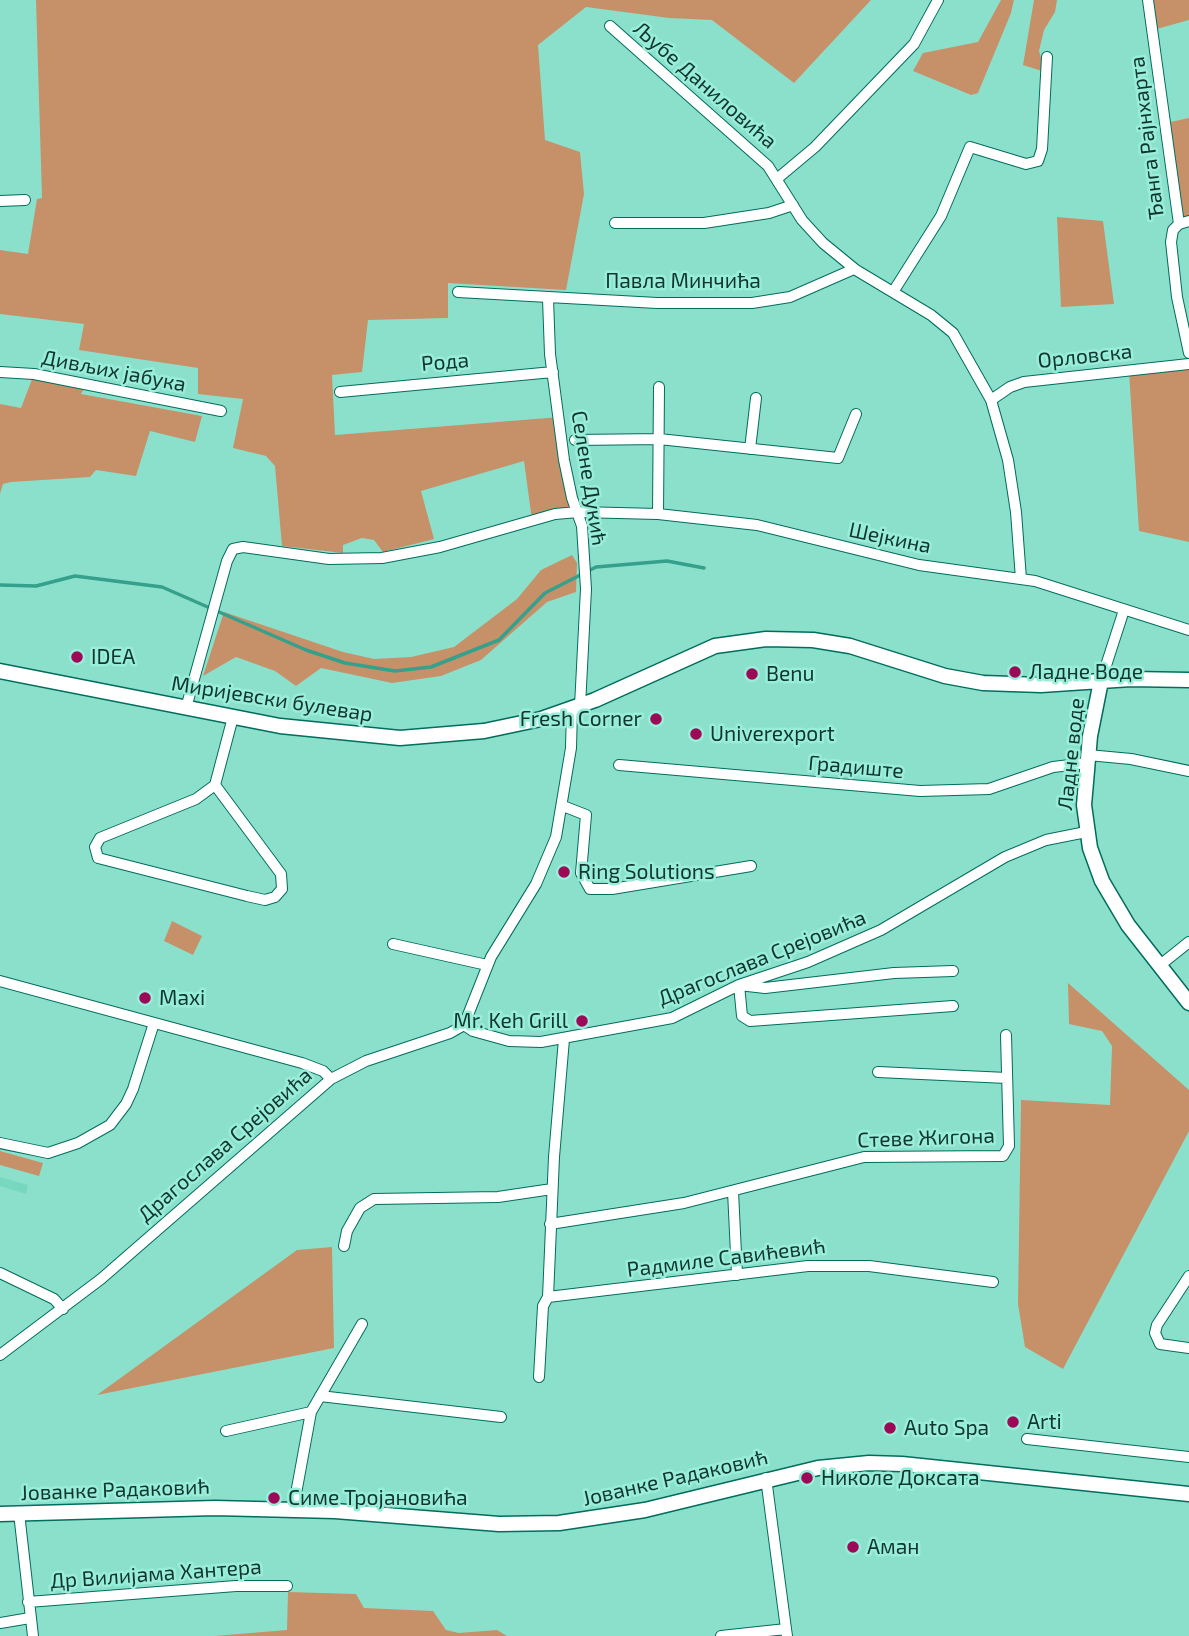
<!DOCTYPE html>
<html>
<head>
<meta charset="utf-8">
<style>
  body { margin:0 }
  canvas { display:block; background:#8be0cc }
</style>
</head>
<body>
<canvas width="1189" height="1636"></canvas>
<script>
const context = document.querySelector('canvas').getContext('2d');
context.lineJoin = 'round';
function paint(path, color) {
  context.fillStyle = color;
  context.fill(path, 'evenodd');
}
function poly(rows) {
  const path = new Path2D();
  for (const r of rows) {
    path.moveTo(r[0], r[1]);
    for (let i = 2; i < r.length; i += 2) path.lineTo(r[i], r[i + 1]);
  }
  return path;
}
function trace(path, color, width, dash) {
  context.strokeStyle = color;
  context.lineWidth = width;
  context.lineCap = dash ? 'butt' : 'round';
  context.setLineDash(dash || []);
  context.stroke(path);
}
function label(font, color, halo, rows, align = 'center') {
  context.font = font + ' "Exo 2",sans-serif';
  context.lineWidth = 5;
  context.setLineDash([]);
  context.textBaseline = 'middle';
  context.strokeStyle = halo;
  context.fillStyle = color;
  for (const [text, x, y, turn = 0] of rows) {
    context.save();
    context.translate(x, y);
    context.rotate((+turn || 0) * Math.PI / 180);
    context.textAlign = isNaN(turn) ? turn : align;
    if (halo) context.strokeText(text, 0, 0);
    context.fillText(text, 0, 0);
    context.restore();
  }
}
paint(poly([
  [0,1177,28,1185,26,1194,0,1186]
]), '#77d7c1');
paint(poly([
  [36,0,871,0,794,83,712,20,669,18,586,7,538,45,545,140,580,152,584,194,566,290,448,283,448,318,368,320,362,372,332,375,335,435,560,417,578,512,532,520,524,461,421,491,434,539,383,552,374,540,362,538,343,545,343,553,282,546,275,466,266,456,233,448,243,399,198,394,198,368,79,350,84,324,0,314,0,250,28,254,37,199,42,198],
  [1001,0,1014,0,1011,13,978,93,971,95,913,71,923,53,978,42],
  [1034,0,1057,0,1055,12,1044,30,1039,51,1045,72,1023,65],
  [1148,0,1189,0,1189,20,1153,30],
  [1189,118,1189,221,1179,224,1166,123],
  [1057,217,1103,221,1114,304,1061,307],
  [1189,364,1189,542,1139,531,1129,371],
  [34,374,86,385,81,394,202,416,195,442,150,431,136,476,96,470,90,477,11,482,3,484,0,494,0,404,21,408],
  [572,555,577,563,576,592,547,602,481,660,441,676,392,683,321,668,296,686,275,671,236,657,203,676,224,612,343,652,374,659,411,657,454,647,517,599,541,570],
  [172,921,202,936,193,955,164,941],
  [1068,983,1189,1090,1189,1131,1063,1369,1025,1347,1018,1304,1021,1100,1110,1105,1112,1046,1102,1031,1069,1024],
  [0,1151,43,1163,39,1176,0,1165],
  [332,1247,334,1348,97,1395,297,1250],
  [288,1592,356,1594,364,1608,433,1611,446,1630,459,1633,497,1630,507,1636,214,1636,287,1630]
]), '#c69169');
trace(poly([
  [0,585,36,586,75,576,162,587,306,650,345,663,395,671,431,667,499,640,545,593,596,567,667,561,704,568]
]), '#35a08b', 3.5);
const street = poly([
  [1148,0,1179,224,1173,230,1171,242,1177,297,1189,353],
  [610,26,768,166,802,220,823,243,856,270,931,315,953,333,991,400,1008,460,1016,512,1021,579],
  [778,178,815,147,914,44,938,0],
  [0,201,25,200],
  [615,223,704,223,769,213,793,205],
  [1179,224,1189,221],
  [458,292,657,303,752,303,790,297,854,269],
  [893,292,941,216,970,147,1026,164,1038,161,1042,149,1047,57],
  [548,299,550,354,564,460,572,498,582,526,586,589,580,706],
  [0,372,34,374,221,411],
  [340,392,553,372],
  [991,400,1010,387,1024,382,1189,364],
  [575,440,659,439,838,458,856,414],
  [750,449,756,398],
  [658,514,659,387],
  [1101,681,1124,610],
  [186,708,227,561,233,549,243,547,329,559,382,558,440,547,555,514,578,512,658,514,757,525,919,565,1035,581,1189,630],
  [1088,755,1131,759,1189,771],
  [619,765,920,791,989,789,1053,767,1087,763],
  [215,785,196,799,100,838,95,847,98,858,247,896,265,900,275,897,282,889,281,874,215,785,233,717],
  [563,806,586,815,581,873,590,889,612,889,751,866],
  [393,944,487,965],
  [1159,966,1189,942],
  [0,981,302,1063,323,1071,331,1079],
  [953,1006,750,1021,742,1016,739,985,765,988,894,973,953,971],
  [464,1025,473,1031,509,1041,541,1042,672,1018,739,985,808,962,881,930,1005,857,1046,840,1086,832],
  [878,1072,1007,1078],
  [0,1143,48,1153,78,1143,110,1125,126,1104,133,1089,154,1023],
  [733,1191,737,1275],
  [550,1224,684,1203,864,1157,1003,1156,1009,1146,1006,1035],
  [344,1246,347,1231,360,1208,374,1199,498,1197,552,1189],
  [0,1273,54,1299,63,1309],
  [1189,1276,1157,1325,1155,1333,1160,1344,1189,1348],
  [548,1297,808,1266,869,1266,993,1282],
  [0,1355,101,1279,331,1079,366,1061,450,1033,464,1025,491,957,536,884,556,837,571,748,572,709],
  [539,1377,543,1306,548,1297,554,1157,564,1039],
  [320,1396,501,1417],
  [226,1431,311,1412],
  [1027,1439,1189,1457],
  [766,1478,786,1629],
  [293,1510,311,1412,362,1324],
  [19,1513,33,1636],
  [28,1602,236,1586,287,1586],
  [0,1623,30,1618],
  [721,1636,786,1629,787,1636]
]);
const secondary = poly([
  [0,671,280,726,400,738,484,731,541,719,595,700,715,646,766,639,813,640,850,646,945,676,983,683,1041,685,1131,679,1189,680],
  [1101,681,1090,736,1084,805,1090,848,1102,881,1128,925,1189,1003],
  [0,1514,215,1508,335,1511,499,1524,559,1523,645,1510,818,1468,869,1463,902,1464,1189,1494]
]);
trace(street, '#016d5d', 12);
trace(secondary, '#016d5d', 17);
trace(street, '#fff', 10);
trace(secondary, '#fff', 14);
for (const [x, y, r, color] of [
  [77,657,7,"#9c0957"],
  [1015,672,7,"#9c0957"],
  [752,674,7,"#9c0957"],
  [656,719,7,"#9c0957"],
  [696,734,7,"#9c0957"],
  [564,872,7,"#9c0957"],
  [145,998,7,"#9c0957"],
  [582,1021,7,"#9c0957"],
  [1013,1422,7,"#9c0957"],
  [890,1428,7,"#9c0957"],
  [807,1478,7,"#9c0957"],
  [274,1498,7,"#9c0957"],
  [853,1547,7,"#9c0957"]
]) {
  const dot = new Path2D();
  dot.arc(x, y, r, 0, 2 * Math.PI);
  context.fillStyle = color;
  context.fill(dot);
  trace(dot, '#98eed9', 2.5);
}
label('21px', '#11362e', '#98eed9', [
  ["Љубе Даниловића",705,85,41],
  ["Ђанга Рајнхарта",1147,138,-97],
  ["Павла Минчића",683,281],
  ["Орловска",1085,356,-6],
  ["Рода",445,362,-5],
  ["Дивљих јабука",114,371,11],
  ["Селене Дукић",589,478,81],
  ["Шејкина",890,538,12],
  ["Миријевски булевар",272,699,9],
  ["Ладне воде",1071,754,-84],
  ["Градиште",856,767,5],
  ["Драгослава Срејовића",762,958,-22],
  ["Стеве Жигона",926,1138,-2],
  ["Драгослава Срејовића",225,1145,-41],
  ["Радмиле Савићевић",726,1258,-7],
  ["Јованке Радаковић",675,1478,-13],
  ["Јованке Радаковић",115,1490,-2],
  ["Др Вилијама Хантера",156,1574,-4]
]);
label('21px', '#11362e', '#98eed9', [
  ["IDEA",91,657],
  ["Ладне Воде",1029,672],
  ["Benu",766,674],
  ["Fresh Corner",642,719,"right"],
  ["Univerexport",710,734],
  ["Ring Solutions",578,872],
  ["Maxi",159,998],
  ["Mr. Keh Grill",568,1021,"right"],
  ["Arti",1027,1422],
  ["Auto Spa",904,1428],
  ["Николе Доксата",821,1478],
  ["Симе Тројановића",288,1498],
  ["Аман",867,1547]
], 'left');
</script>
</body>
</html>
